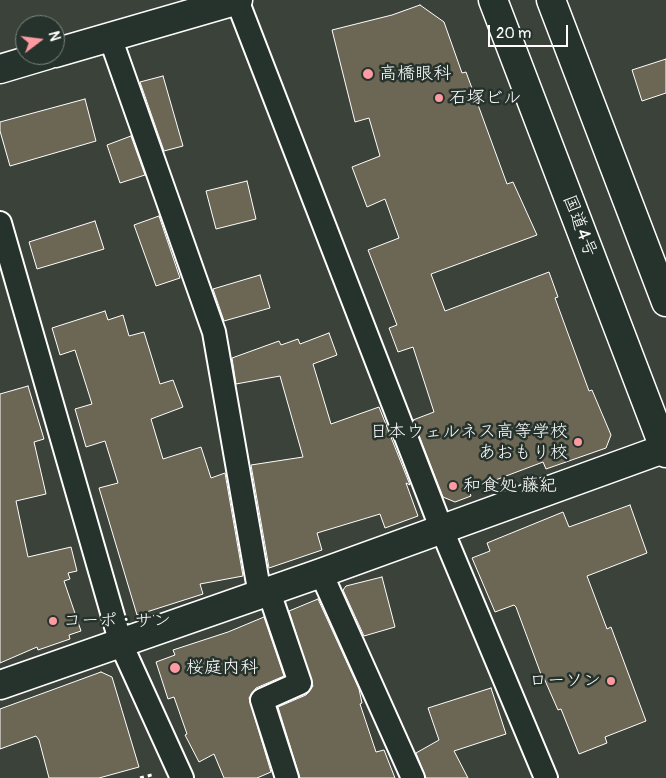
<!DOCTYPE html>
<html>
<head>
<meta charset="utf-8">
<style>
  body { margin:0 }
  #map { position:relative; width:666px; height:778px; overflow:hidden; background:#3b4239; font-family:Pangolin,sans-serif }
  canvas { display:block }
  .north { position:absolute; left:15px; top:15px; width:50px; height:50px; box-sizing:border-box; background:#26332d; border:1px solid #7d8581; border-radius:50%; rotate:75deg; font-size:14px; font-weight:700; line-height:20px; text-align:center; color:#fff }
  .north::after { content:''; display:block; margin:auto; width:18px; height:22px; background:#ff9aa2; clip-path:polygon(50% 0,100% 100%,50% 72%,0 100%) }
  .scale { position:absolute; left:488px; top:25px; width:80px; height:22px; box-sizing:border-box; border:2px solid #fff; border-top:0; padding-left:6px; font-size:15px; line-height:18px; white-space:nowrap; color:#fff; -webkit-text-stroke:4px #26332d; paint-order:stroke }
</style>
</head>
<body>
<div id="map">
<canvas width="666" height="778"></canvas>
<div class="north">N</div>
<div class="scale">20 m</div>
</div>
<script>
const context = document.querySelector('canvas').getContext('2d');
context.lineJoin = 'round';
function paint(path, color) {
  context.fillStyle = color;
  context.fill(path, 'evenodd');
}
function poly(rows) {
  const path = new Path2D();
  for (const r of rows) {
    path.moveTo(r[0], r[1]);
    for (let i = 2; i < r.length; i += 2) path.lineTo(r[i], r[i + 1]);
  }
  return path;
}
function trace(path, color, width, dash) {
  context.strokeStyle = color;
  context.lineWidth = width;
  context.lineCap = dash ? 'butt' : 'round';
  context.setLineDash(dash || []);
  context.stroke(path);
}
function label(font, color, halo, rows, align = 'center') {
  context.font = font + ' Pangolin,"Klee One",sans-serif';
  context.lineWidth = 5;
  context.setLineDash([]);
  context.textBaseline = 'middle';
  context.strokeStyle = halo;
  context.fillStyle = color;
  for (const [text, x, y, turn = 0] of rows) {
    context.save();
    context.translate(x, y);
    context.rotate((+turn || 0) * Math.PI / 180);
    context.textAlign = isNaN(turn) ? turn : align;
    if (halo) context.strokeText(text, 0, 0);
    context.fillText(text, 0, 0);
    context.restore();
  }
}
const building = poly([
  [420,5,444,22,462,73,466,72,507,184,513,182,537,235,431,274,445,311,549,272,558,297,555,298,589,391,592,390,611,435,606,448,546,469,543,462,469,490,471,496,455,502,443,497,413,420,434,412,413,347,398,352,389,328,397,325,368,250,399,238,385,199,367,207,352,167,380,156,369,118,355,122,332,30,392,15,420,5],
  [666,59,666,93,642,101,632,70,666,59],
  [163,76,183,146,164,151,140,82,163,76],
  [85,99,96,141,10,166,0,131,0,122,85,99],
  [131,136,145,175,120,183,107,145,131,136],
  [247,181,256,219,216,229,206,191,247,181],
  [159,216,180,278,156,286,134,225,159,216],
  [95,221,104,249,37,269,29,242,95,221],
  [260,275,270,308,224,321,213,289,260,275],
  [105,311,108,320,123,315,129,336,144,332,160,384,173,380,183,407,151,419,163,459,201,447,211,478,225,473,243,576,200,584,203,594,137,615,99,488,118,483,105,441,86,447,75,409,92,404,75,350,60,355,52,328,105,311],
  [329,333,337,355,313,364,331,424,379,407,410,485,406,483,418,516,385,528,380,514,317,533,322,550,269,568,251,465,303,457,280,376,236,384,232,358,279,341,281,345,298,339,300,344,329,333],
  [28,386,44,439,34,442,46,494,16,501,28,557,71,547,77,571,68,573,70,579,64,581,81,631,69,635,70,639,38,650,37,647,0,663,0,394,28,386],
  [630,505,647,553,587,576,607,629,611,627,646,721,605,737,607,743,579,754,561,709,558,710,543,676,542,677,516,607,514,605,495,612,472,558,490,551,487,543,563,512,569,527,630,505],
  [382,577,395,627,364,636,343,590,346,586,382,577],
  [318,599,359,689,362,703,360,704,376,752,384,750,395,778,300,778,278,707,306,695,313,686,289,611,318,599],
  [264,617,284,676,256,688,249,698,271,772,257,778,224,778,214,754,199,762,185,735,187,734,174,697,168,699,156,662,175,655,173,650,228,632,264,617],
  [101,672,112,677,139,767,99,778,49,778,39,740,36,736,0,749,0,709,101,672],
  [491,688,506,734,454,751,468,778,426,778,416,753,439,740,428,708,491,688]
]);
paint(building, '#6c6654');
trace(building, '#fff', 1);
const street = poly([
  [237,0,442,530,546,778],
  [110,37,214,332,260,595],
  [0,223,121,644,182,778],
  [321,573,413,778],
  [269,592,300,683,262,700,287,778]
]);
const secondary = poly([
  [55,53,238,0],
  [0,69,47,55],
  [0,685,321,573,666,448]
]);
const highway = poly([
  [493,0,666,453],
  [551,0,666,302]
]);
trace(street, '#fff', 26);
trace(secondary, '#fff', 31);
trace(highway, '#fff', 31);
trace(poly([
  [140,778,155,774]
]), '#fff', 3, [4, 4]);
trace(street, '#26332d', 22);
trace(secondary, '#26332d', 28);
trace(highway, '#26332d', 28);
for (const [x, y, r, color] of [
  [368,74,6,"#ff9aa2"],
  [439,98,5,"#ff9aa2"],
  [578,442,5,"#ff9aa2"],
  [453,486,5,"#ff9aa2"],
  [53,621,5,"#ff9aa2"],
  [175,668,6,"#ff9aa2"],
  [611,681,5,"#ff9aa2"]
]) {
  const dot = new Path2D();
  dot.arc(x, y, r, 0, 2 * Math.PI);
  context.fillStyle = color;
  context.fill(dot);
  trace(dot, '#26332d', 2);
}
label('18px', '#fff', '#26332d', [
  ["高橋眼科",379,74],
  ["石塚ビル",449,98],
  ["日本ウェルネス高等学校",568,432,"right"],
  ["あおもり校",568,453,"right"],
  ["和食処 藤紀",463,486],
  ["コーポ・サン",63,621],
  ["桜庭内科",186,668],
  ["ローソン",601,681,"right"]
], 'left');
label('18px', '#fff', '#26332d', [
  ["国道4号",579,226,69]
]);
</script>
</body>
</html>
